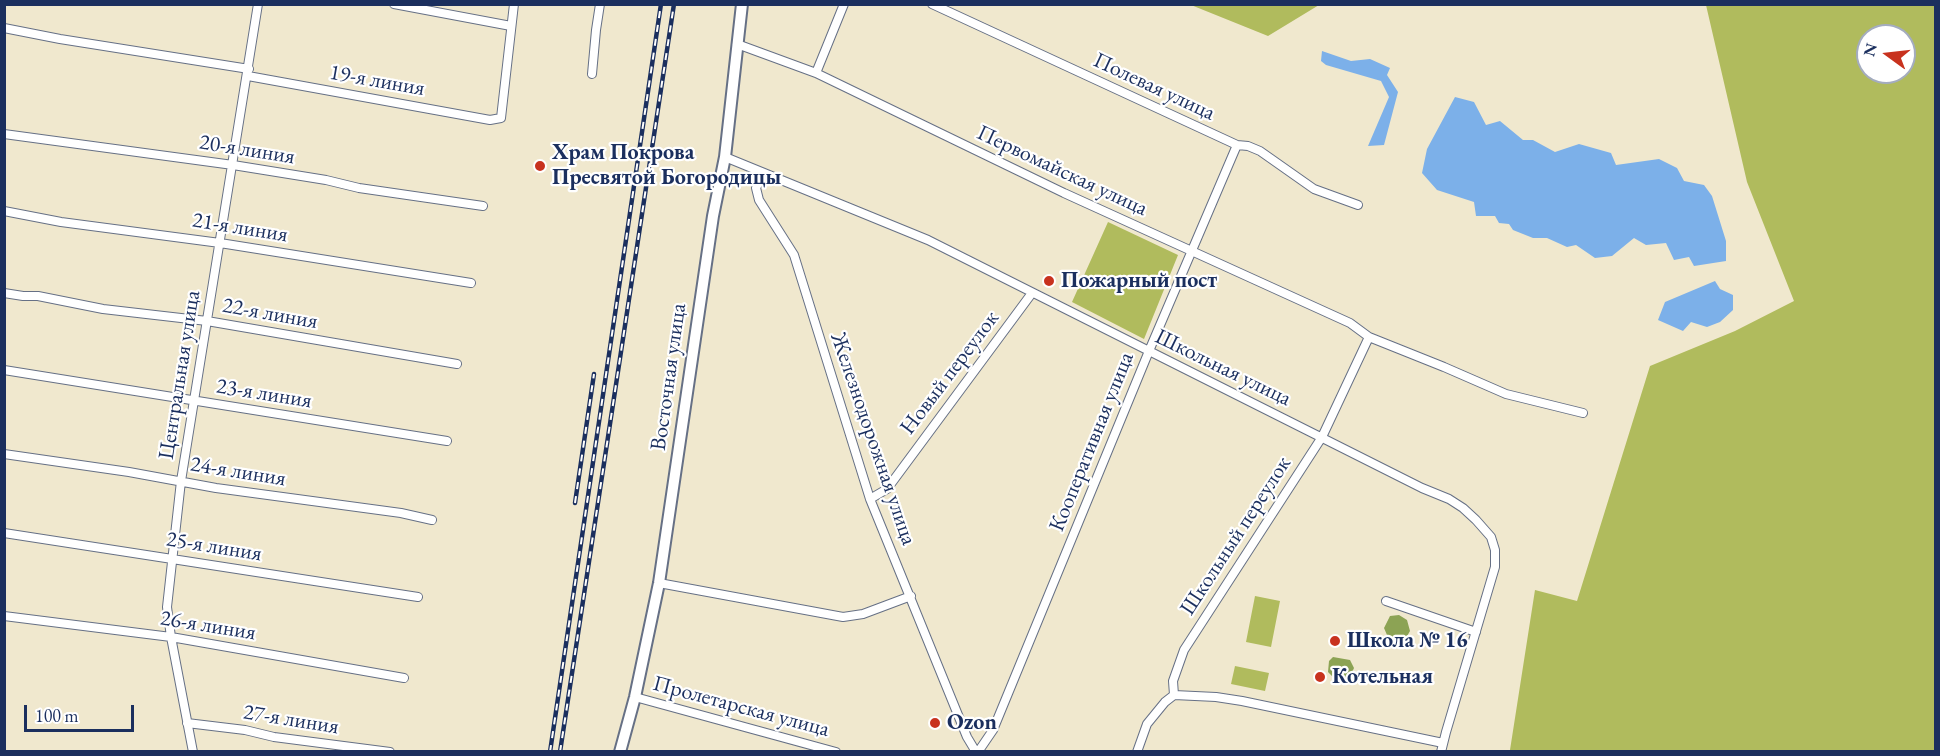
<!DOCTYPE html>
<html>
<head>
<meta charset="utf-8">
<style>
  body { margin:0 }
  #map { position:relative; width:1940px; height:756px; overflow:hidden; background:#f0e8ce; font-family:"EB Garamond",serif }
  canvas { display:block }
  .frame { position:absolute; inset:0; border:6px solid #1b2f5e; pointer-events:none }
  .north { position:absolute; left:1856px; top:24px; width:60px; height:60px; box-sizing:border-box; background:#fff; border:2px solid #a4acbf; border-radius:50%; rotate:285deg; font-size:16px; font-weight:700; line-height:24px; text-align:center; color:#1b2f5e }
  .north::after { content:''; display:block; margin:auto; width:21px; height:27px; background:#c8321e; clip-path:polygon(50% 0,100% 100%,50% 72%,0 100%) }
  .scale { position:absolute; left:24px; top:705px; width:110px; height:27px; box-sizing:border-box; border:3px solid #1b2f5e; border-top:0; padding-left:8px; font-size:18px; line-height:21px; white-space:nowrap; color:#1b2f5e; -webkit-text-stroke:4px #fff; paint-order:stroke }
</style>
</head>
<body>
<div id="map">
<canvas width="1940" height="756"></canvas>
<div class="frame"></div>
<div class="north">N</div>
<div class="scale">100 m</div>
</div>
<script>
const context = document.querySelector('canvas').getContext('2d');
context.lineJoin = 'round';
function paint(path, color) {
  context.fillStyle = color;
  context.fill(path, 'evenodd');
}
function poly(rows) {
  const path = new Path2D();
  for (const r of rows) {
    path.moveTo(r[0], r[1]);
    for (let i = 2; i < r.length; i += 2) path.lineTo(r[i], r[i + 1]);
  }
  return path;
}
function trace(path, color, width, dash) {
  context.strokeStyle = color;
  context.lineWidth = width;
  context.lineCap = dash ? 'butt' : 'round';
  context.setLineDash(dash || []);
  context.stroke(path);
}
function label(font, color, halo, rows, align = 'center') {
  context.font = font + ' "EB Garamond",serif';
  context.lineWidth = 4.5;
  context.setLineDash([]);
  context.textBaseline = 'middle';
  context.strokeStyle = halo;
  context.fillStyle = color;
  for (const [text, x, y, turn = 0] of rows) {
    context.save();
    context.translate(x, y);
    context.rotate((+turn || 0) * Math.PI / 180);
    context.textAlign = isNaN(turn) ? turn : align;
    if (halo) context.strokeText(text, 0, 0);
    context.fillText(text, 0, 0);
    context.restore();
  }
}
paint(poly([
  [1191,5,1319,5,1268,36],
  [1706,5,1935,5,1935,751,1517,752,1510,750,1535,590,1577,601,1650,366,1735,331,1794,301,1747,182],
  [1868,36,1904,36,1904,72,1868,72],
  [1108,222,1178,255,1144,339,1072,302],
  [1255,596,1280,601,1271,647,1246,642],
  [1235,666,1269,673,1265,691,1231,684]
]), '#b0bb5d');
paint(poly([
  [1399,615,1407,620,1410,631,1406,638,1397,640,1387,635,1384,628,1390,616],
  [1333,657,1350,660,1354,668,1350,677,1342,682,1335,679,1328,672,1329,661]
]), '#8ca354');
paint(poly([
  [1322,51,1351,61,1370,59,1390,68,1387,75,1398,92,1384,145,1368,146,1389,97,1381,81,1326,65,1321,61],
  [1455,97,1474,102,1486,125,1500,121,1523,140,1533,140,1555,152,1579,144,1611,153,1616,165,1659,159,1677,168,1684,181,1704,185,1712,196,1726,241,1726,261,1694,266,1689,257,1674,260,1666,243,1646,245,1634,238,1612,256,1595,258,1576,245,1567,247,1547,238,1533,238,1513,230,1509,224,1499,223,1495,216,1476,216,1474,202,1437,190,1422,173,1427,149],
  [1715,281,1720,289,1733,295,1733,310,1720,322,1707,327,1691,322,1683,331,1658,320,1665,302]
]), '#7cb0e9');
const minor = poly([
  [394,4,511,26],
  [932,4,1237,145,1248,146,1260,151,1314,189,1358,205],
  [4,28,60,39,249,69],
  [737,44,816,73,1064,193,1350,323,1369,337,1444,367,1506,394,1583,413],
  [816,73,844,4],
  [592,74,596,30,600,4],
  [248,76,490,120,501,118,514,4],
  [4,134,233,165,326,180,359,188,483,206],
  [725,157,928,240,1422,488,1449,499,1463,508,1476,520,1491,537,1495,550,1495,567,1446,732,1441,752],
  [763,173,756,188,759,200,794,255,870,499,967,737,976,752],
  [4,211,61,222,220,243,471,283],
  [4,293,23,296,38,296,103,309,207,321,457,364],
  [4,370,447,441],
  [4,454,129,472,216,488,401,513,432,520],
  [870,499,887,489,1032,293],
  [4,533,418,597],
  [659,583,843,617,863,614,911,596],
  [1386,601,1476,632],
  [4,616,171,637,404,678],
  [1174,695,1216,697,1242,701,1443,743],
  [635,697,836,752],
  [187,723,245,730,274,737,390,752],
  [193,752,171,637,167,607,181,481,258,4],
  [978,752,993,730,1149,351,1237,145],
  [1137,752,1147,724,1165,702,1174,695,1173,681,1184,650,1322,437,1369,337]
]);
const major = poly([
  [620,752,635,697,659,583,713,216,725,157,742,4]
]);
trace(minor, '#667085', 10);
trace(major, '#667085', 14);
trace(minor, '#fff', 8);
trace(major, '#fff', 10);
const rail = poly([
  [575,503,594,374],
  [550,752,661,4],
  [560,752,674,4]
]);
trace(rail, '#1b2f5e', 4.5);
trace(rail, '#fff', 2, [7]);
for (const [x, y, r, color] of [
  [540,166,6,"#c8321e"],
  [1049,281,6,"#c8321e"],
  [1335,641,6,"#c8321e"],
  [1320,677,6,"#c8321e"],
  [935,723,6,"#c8321e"]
]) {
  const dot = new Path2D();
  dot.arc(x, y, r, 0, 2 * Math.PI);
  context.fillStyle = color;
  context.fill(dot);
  trace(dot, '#fff', 2);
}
label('22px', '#1b2f5e', '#fff', [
  ["19-я линия",377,81,10],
  ["Полевая улица",1154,87,25],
  ["20-я линия",247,150,9],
  ["Первомайская улица",1062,171,25],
  ["21-я линия",240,228,9],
  ["22-я линия",270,314,10],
  ["Школьная улица",1223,368,26],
  ["Новый переулок",950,373,-53],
  ["Центральная улица",180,375,-81],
  ["Восточная улица",669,377,-82],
  ["23-я линия",264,394,9],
  ["Железнодорожная улица",873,439,71],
  ["Кооперативная улица",1092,442,-68],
  ["24-я линия",238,472,9],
  ["Школьный переулок",1236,536,-57],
  ["25-я линия",214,547,9],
  ["26-я линия",208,626,9],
  ["Пролетарская улица",741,707,15],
  ["27-я линия",291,720,9]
]);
label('bold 22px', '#1b2f5e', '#fff', [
  ["Храм Покрова",552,153],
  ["Пресвятой Богородицы",552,178],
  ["Пожарный пост",1061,281],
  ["Школа № 16",1347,641],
  ["Котельная",1332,677],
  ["Ozon",947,723]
], 'left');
</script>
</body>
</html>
